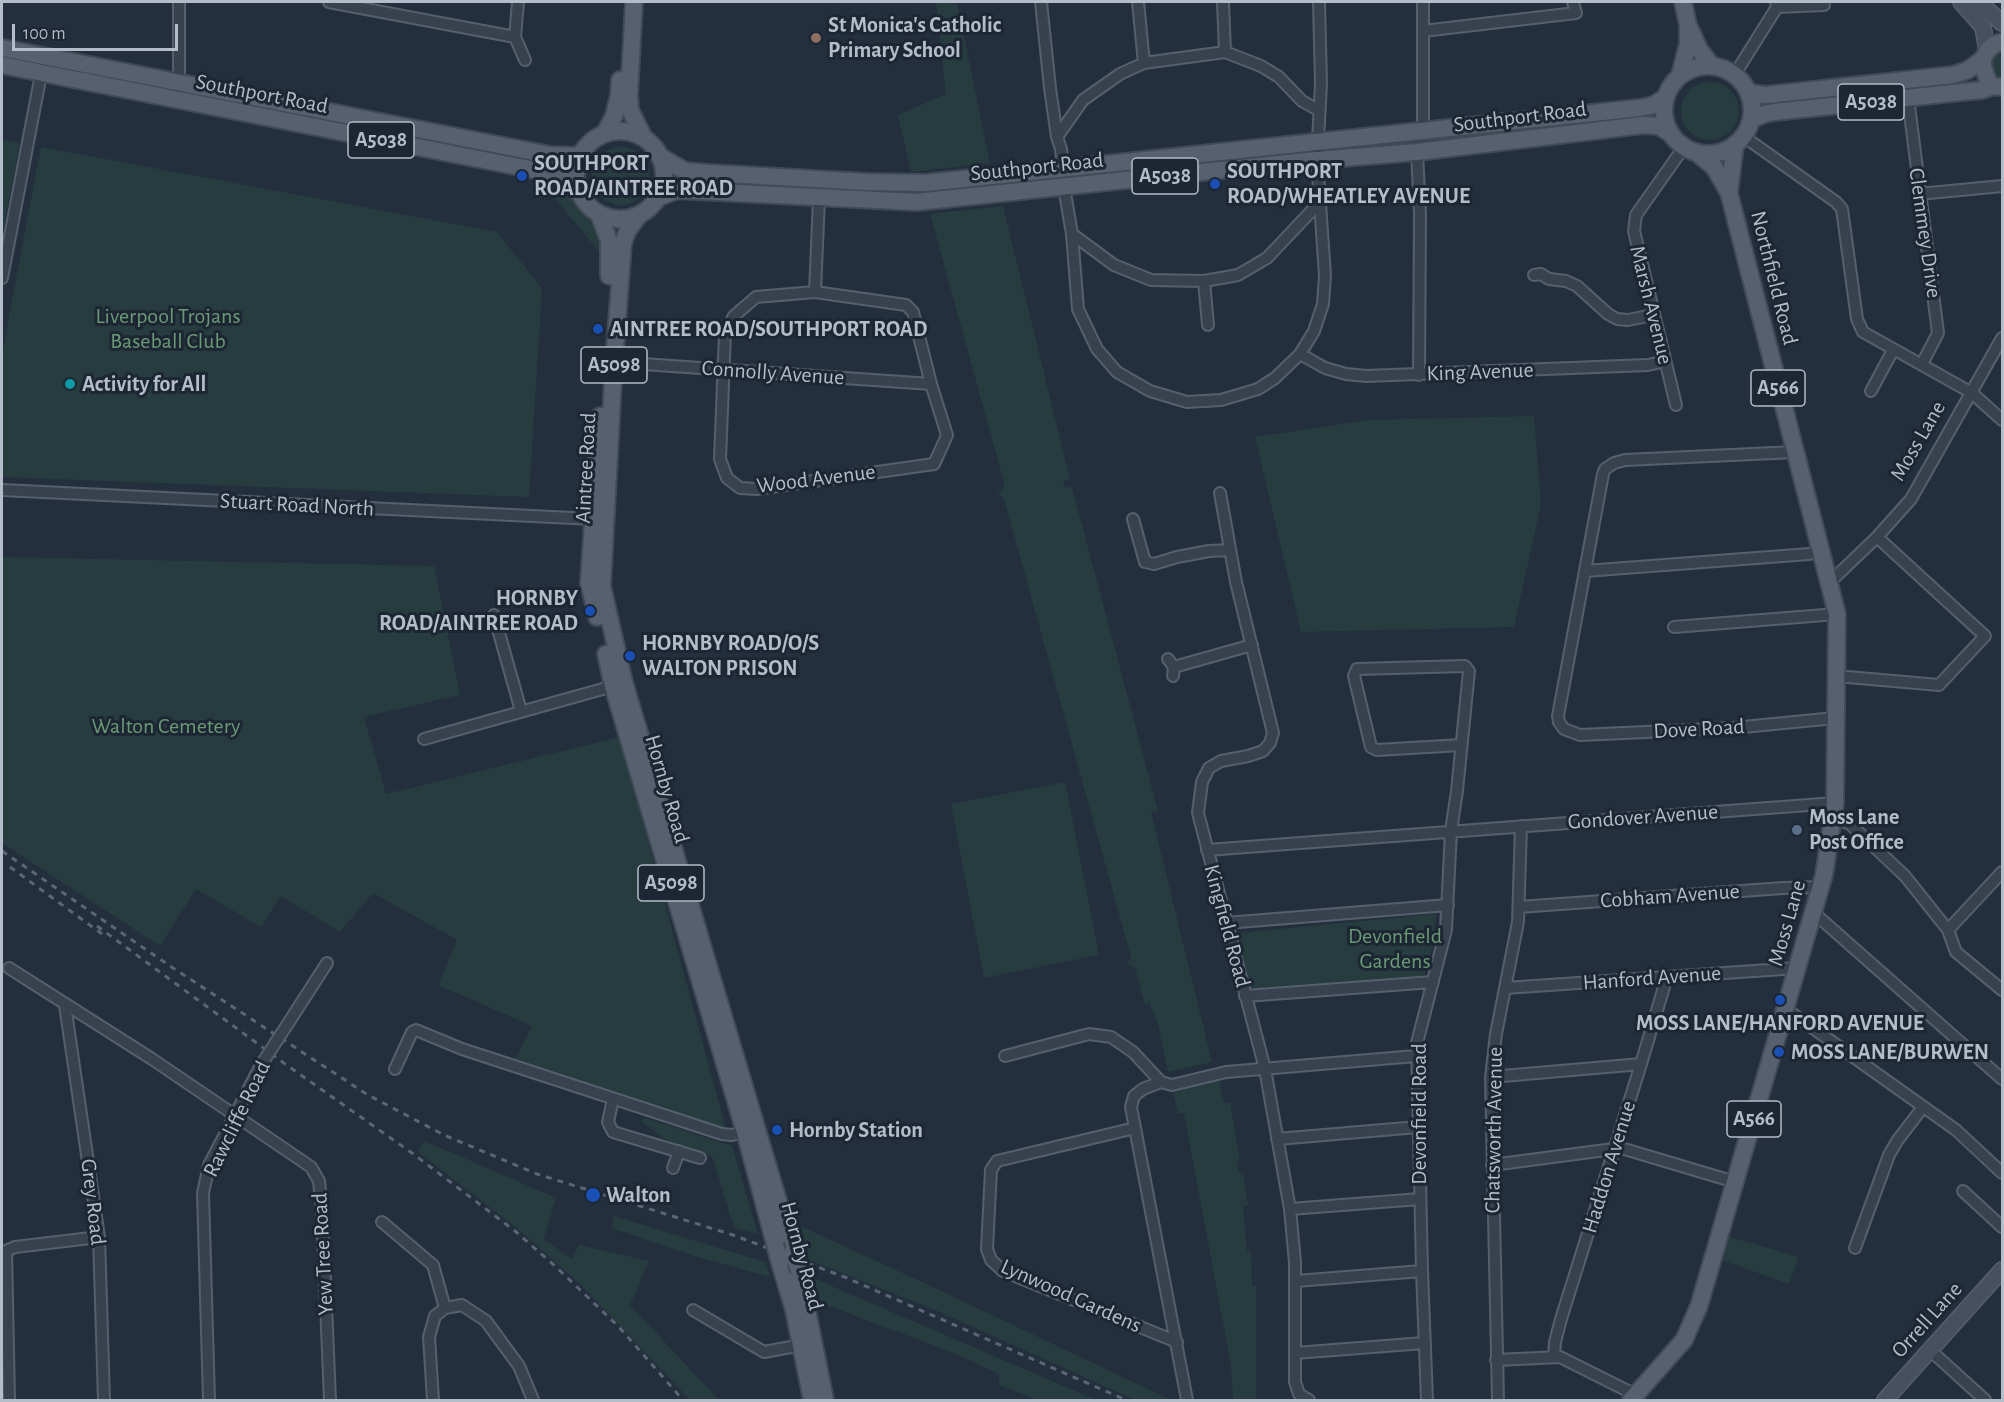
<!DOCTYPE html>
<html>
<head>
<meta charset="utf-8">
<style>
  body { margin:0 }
  #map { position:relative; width:2004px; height:1402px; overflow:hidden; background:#242f3e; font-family:"Alegreya Sans",sans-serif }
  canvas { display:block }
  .frame { position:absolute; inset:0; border:3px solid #b4bcc9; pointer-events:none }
  .scale { position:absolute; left:12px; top:24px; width:166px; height:27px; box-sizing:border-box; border:3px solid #b4bcc9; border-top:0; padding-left:8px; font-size:18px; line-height:21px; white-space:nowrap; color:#b4bcc9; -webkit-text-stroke:4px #1d2633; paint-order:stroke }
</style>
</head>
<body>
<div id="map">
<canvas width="2004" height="1402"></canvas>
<div class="frame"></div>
<div class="scale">100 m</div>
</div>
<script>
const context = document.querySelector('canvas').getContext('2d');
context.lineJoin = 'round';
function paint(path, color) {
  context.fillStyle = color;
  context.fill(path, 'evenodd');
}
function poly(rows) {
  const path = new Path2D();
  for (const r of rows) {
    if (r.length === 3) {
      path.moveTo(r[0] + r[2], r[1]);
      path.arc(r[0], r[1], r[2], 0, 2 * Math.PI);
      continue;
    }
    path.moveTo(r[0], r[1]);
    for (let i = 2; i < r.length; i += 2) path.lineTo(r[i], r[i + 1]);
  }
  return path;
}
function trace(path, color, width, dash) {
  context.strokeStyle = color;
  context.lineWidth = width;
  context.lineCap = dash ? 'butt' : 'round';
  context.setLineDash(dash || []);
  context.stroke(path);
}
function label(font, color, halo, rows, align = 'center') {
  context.font = font + ' "Alegreya Sans",sans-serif';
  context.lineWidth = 6;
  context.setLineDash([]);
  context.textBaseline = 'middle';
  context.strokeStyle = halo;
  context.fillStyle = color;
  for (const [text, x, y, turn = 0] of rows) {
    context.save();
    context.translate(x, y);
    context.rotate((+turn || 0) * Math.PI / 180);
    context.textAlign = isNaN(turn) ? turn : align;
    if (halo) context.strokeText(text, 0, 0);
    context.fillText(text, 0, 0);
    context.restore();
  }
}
paint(poly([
  [936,2,957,2,990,163,911,172,898,115,946,94],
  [2002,47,2002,80,1993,75,1990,59],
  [1710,111,29],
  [199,95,555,164,554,169,199,100],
  [2,140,20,143,2,237],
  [41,147,497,232,542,288,529,497,2,477,2,354],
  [621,176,29],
  [556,183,566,189,596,227,601,235,605,259,553,196],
  [1003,206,1070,479,1063,481,1065,488,1072,487,1158,811,1151,812,1212,1062,1168,1072,1157,1020,1149,1003,1145,1005,1135,968,1127,964,1131,957,1004,499,998,494,1005,486,930,214],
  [1534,416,1541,504,1514,627,1301,632,1255,437,1369,420],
  [2,557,434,566,460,695,364,717,386,794,620,737,726,1129,515,1059,532,1026,438,985,457,940,373,893,340,932,281,896,261,927,196,889,160,946,2,843],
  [1065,782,1099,955,984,978,951,804],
  [1436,914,1433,946,1423,978,1250,990,1237,933],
  [1219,1081,1224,1103,1230,1102,1240,1161,1237,1162,1239,1173,1243,1173,1248,1205,1243,1206,1247,1251,1251,1252,1252,1286,1256,1286,1256,1400,1233,1400,1231,1366,1184,1113,1178,1114,1173,1091],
  [645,1118,732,1146,758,1234,734,1228,712,1156,670,1143,641,1121],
  [425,1141,556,1198,544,1239,572,1259,579,1245,649,1261,630,1305,719,1400,690,1400,581,1285,519,1230,418,1152],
  [614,1216,765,1262,770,1277,694,1256,612,1228],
  [798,1225,933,1287,1171,1400,1135,1400,940,1312,807,1259],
  [1727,1236,1799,1257,1789,1284,1719,1259],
  [813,1278,1096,1400,1037,1400,999,1385,999,1374,954,1353,821,1303]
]), '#263c3f');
const street = poly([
  [329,2,515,37],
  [518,2,515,37,525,60],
  [1041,2,1050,88,1057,137,1061,149,1063,170],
  [1138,2,1144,63],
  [1223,2,1225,52],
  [1423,2,1423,132],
  [1777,7,1824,5],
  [1423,31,1576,13,1573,2],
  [1735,74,1777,7,1776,2],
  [1908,98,1938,333,1922,364],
  [177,100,179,82,179,2],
  [1743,136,1836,202,1842,209,1857,319,1863,332,1972,393,2002,420],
  [1057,137,1083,100,1120,74,1144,63,1225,52,1261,66,1279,77,1302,101,1318,110],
  [1417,152,1420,214,1419,375],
  [1064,187,1072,234,1078,309,1097,349,1117,372,1150,391,1187,402,1221,400,1258,389,1275,378,1300,354,1314,331,1323,304,1325,275,1317,160,1321,84,1319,2],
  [1919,194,2002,186],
  [1072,234,1114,265,1151,280,1204,281,1238,275,1267,258,1320,202],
  [1534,275,1541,274,1549,279,1566,281,1577,286,1608,314,1617,319,1628,320,1653,315],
  [2,278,42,69],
  [1204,281,1208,325],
  [815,292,906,305,913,312,931,384,947,435,944,442,934,464,757,489,740,488,727,478,720,459,725,334,734,316,756,297,815,292],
  [815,292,819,198],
  [1300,354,1325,368,1346,374,1366,376,1648,365,1665,361],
  [614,362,931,384],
  [1871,391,1893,350],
  [1676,405,1634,231,1636,215,1684,147],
  [1795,452,1625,460,1614,463,1605,469,1603,474,1558,716,1559,722,1564,729,1580,735,1733,728,1835,718],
  [2,490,593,519],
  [1220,493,1236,582,1273,733,1270,743,1263,751,1248,756,1221,761,1209,768,1202,782,1198,813,1265,1069,1290,1209,1295,1262,1295,1382,1299,1394,1309,1400],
  [1133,519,1145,562,1154,564,1177,557,1209,551,1230,550],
  [1585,571,1809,554,1820,551],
  [1829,583,1877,537,1911,499,2002,338],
  [494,615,521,711],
  [1674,627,1837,614],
  [1168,659,1174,667,1173,676],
  [1174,667,1252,645],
  [1836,676,1939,685,1985,636,1877,537],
  [424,739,617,685],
  [1834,818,1850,824,1905,876,1948,930,1956,952,2002,990],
  [1207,850,1835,803],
  [1519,907,1783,888,1821,887],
  [1814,913,2002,1079],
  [1226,923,1448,905],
  [1948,930,2002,872],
  [9,968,152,1059,311,1167,319,1181,322,1210,330,1400],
  [1505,988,1798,968],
  [1245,996,1433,982],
  [65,1005,99,1237,104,1400],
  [1786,1009,1956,1130,2002,1173],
  [287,1025,327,963],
  [1005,1056,1089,1034,1111,1037,1133,1052,1161,1082],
  [395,1069,412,1032,416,1030,462,1049,722,1134,732,1135,748,1131],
  [1491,1077,1641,1064],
  [613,1099,608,1122,613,1132,700,1158],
  [1135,1128,997,1161,991,1170,987,1249,991,1260,1003,1271,1177,1342],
  [1277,1139,1418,1127],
  [1492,1165,1621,1148,1735,1182],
  [673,1168,679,1151],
  [1963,1191,2002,1227],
  [1290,1209,1420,1199],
  [382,1222,433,1265,445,1308],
  [1855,1248,1889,1155,1897,1141,1923,1107],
  [1296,1281,1422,1271],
  [693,1310,764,1352,802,1345],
  [1930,1350,1985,1400],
  [1295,1353,1424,1343],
  [1554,1357,1555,1342,1561,1319,1641,1064,1664,987,1665,978],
  [1496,1360,1560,1357,1636,1395],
  [9,1400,6,1251,15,1247,99,1237],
  [209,1400,203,1193,209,1165,261,1065],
  [433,1400,429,1337,435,1316,445,1308,462,1305,486,1321,519,1366,533,1400],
  [1187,1400,1131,1107,1134,1096,1143,1089,1161,1082,1172,1085,1226,1072,1416,1056],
  [1427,1400,1422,1271,1417,1043,1446,930,1451,831,1457,791,1469,671,1465,666,1357,669,1354,676,1371,747,1377,750,1461,745],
  [1498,1400,1491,1077,1496,1034,1518,922,1521,826]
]);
const secondary = poly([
  [1961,2,1983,27,1987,51],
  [1979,2,2002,23],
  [1885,1400,2002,1270]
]);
const primary = poly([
  [634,2,629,95,630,110,644,138],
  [1683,2,1688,25,1699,49,1711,65],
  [2002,42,1995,44,1987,51,1983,59,1983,67,1989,83,1993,86,2002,87],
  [2,48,550,155,580,156],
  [2,65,555,174,579,192],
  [1708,110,44],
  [1680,75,1688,44,1688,29],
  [1749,93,1766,95,1953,75,1968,70,1983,59],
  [1751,120,1764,114,1774,112,1952,93,1982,90,1993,86],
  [620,175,44],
  [605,133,614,116,619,95,620,80],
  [659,156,685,171,709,173,866,182,925,183,1640,108,1654,105,1666,97],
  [1729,193,1735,145],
  [657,198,677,190,916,202,1317,160,1417,152,1643,125,1659,126,1671,134],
  [599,214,609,241,609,276],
  [640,214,628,230,623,243,614,362,602,586,624,682,793,1251],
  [597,617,589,583,600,416],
  [606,654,613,686,745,1132,775,1244],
  [780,1263,794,1310,812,1400],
  [799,1271,825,1400],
  [1631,1400,1684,1340,1699,1306,1824,875,1835,803,1837,614,1729,193,1714,167,1696,152]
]);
trace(street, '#565f6c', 14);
trace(secondary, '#565f6c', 18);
trace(primary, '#414a57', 20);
trace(street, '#38414e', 10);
trace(secondary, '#465061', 15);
trace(primary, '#56606e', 16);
trace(poly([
  [2,851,170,966,368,1095,444,1135,537,1174,733,1235,847,1278,1126,1400],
  [10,867,102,934],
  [97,926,288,1066,412,1153,515,1231,555,1266,618,1326,683,1400]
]), '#5a6575', 3, [6, 6]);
const streetBridge = poly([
  [261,1065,287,1025]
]);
const primaryBridge = poly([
  [775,1244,780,1263],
  [793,1251,799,1271]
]);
trace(streetBridge, '#565f6c', 14, []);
trace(primaryBridge, '#414a57', 20, []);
trace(streetBridge, '#38414e', 10);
trace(primaryBridge, '#56606e', 16);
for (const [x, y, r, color] of [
  [816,38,6,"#8d6e63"],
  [522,176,6,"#1a4fb4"],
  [1215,184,6,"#1a4fb4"],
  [598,329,6,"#1a4fb4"],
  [70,384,6,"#0f9aa8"],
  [590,611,6,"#1a4fb4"],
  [630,656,6,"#1a4fb4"],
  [1797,830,6,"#5c6f8a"],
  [1780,1000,6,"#1a4fb4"],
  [1779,1052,6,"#1a4fb4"],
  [777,1130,6,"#1a4fb4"],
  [593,1195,8,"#1a4fb4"]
]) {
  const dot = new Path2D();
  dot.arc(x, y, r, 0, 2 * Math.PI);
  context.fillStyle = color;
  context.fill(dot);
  trace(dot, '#1d2633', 2);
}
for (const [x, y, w] of [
  [1871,102,66],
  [381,140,66],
  [1165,176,66],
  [614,365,66],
  [1778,388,54],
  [671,883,66],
  [1754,1119,54]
]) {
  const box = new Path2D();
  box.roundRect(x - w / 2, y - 18, w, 36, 4.5);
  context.fillStyle = '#1d2633';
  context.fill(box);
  trace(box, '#b4bcc9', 1.5);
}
label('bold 21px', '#b4bcc9', null, [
  ["A5038",1871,102],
  ["A5038",381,140],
  ["A5038",1165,176],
  ["A5098",614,365],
  ["A566",1778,388],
  ["A5098",671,883],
  ["A566",1754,1119]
]);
label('bold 22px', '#b4bcc9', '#1d2633', [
  ["St Monica's Catholic",828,25],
  ["Primary School",828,50],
  ["SOUTHPORT",534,163],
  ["ROAD/AINTREE ROAD",534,188],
  ["SOUTHPORT",1227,171],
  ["ROAD/WHEATLEY AVENUE",1227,196],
  ["AINTREE ROAD/SOUTHPORT ROAD",610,329],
  ["Activity for All",82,384],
  ["HORNBY",578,598,"right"],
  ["ROAD/AINTREE ROAD",578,623,"right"],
  ["HORNBY ROAD/O/S",642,643],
  ["WALTON PRISON",642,668],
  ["Moss Lane",1809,817],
  ["Post Office",1809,842],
  ["MOSS LANE/HANFORD AVENUE",1780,1023,"center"],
  ["MOSS LANE/BURWEN",1791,1052],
  ["Hornby Station",789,1130],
  ["Walton",606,1195]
], 'left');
label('22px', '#b4bcc9', '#1d2633', [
  ["Southport Road",262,94,11],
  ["Southport Road",1520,117,-7],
  ["Southport Road",1037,167,-6],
  ["Clemmey Drive",1925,233,82],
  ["Northfield Road",1774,278,76],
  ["Marsh Avenue",1651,305,76],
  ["King Avenue",1480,372,-2],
  ["Connolly Avenue",773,373,4],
  ["Moss Lane",1918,441,-60],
  ["Aintree Road",586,468,-87],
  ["Wood Avenue",816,479,-7],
  ["Stuart Road North",297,505,3],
  ["Dove Road",1699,729,-3],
  ["Hornby Road",667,789,74],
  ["Gondover Avenue",1643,817,-4],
  ["Cobham Avenue",1670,896,-4],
  ["Moss Lane",1787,923,-74],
  ["Kingfield Road",1227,926,75],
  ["Hanford Avenue",1652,978,-4],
  ["Devonfield Road",1419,1114,-90],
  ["Rawcliffe Road",237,1119,-64],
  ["Chatsworth Avenue",1494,1130,-89],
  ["Haddon Avenue",1609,1167,-73],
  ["Grey Road",93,1202,83],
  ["Yew Tree Road",323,1254,-93],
  ["Hornby Road",802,1256,75],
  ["Lynwood Gardens",1071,1296,24],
  ["Orrell Lane",1927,1320,-48]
]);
label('22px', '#6b9a76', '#1d2633', [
  ["Liverpool Trojans",168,316],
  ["Baseball Club",168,341],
  ["Walton Cemetery",166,726],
  ["Devonfield",1395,936],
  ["Gardens",1395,961]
]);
</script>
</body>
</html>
